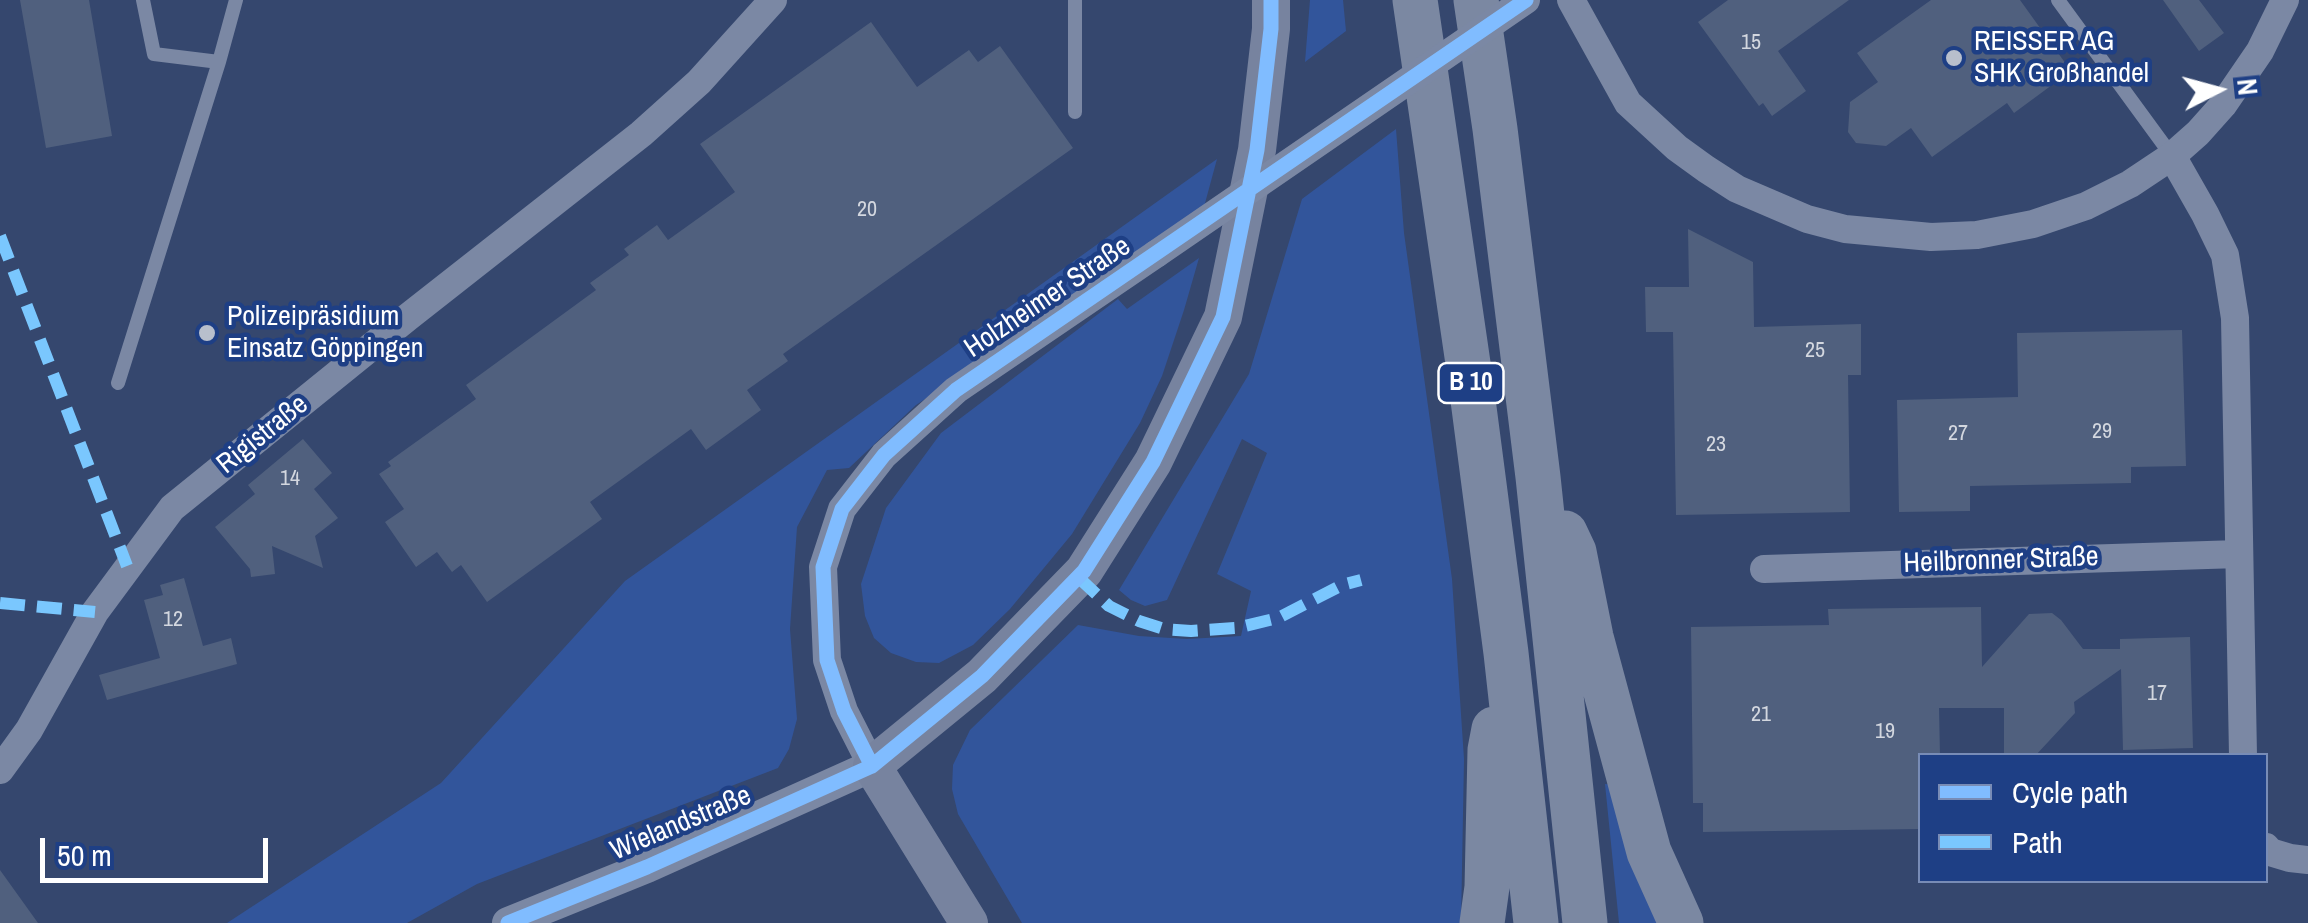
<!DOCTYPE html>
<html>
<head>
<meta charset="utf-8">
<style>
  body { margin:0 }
  #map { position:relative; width:2308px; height:923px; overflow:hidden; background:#35476e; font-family:"Archivo Narrow",sans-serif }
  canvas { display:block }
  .legend { position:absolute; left:1918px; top:753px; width:350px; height:130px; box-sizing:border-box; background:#1e3f85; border:2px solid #788cb6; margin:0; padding:12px 18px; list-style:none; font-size:30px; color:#fff }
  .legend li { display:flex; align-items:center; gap:20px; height:50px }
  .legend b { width:50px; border:2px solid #788cb6 }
  .north { position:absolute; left:2168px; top:40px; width:100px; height:100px; -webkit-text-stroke:8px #1e3f85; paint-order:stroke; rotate:84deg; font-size:28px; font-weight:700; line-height:40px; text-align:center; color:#fff }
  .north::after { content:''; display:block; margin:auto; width:35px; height:45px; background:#fff; clip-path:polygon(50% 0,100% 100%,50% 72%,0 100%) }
  .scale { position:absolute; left:40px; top:838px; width:228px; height:45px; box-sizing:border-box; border:5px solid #fff; border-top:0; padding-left:12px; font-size:30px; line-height:35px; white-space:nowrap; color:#fff; -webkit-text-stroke:8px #1e3f85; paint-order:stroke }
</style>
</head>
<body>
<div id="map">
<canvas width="2308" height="923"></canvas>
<ul class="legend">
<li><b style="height:12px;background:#80bcff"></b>Cycle path</li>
<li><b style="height:12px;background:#7ac7fe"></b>Path</li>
</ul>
<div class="north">N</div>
<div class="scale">50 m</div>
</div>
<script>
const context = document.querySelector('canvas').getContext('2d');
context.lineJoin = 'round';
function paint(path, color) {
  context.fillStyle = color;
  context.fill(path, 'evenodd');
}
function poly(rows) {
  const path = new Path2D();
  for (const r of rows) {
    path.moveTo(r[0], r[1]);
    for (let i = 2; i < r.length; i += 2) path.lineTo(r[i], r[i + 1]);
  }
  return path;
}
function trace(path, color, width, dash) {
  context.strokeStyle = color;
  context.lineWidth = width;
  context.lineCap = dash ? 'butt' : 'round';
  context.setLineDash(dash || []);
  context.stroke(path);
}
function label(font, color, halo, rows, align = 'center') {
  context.font = font + ' "Archivo Narrow",sans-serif';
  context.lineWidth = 9;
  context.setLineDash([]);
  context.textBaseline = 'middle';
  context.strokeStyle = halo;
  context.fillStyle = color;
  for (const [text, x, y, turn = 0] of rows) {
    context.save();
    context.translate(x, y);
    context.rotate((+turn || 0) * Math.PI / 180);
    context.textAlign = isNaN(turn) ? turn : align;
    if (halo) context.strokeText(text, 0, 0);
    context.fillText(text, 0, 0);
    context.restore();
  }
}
paint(poly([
  [1310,0,1343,0,1346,31,1305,62],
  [1396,129,1404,233,1452,579,1464,759,1461,923,1022,923,958,814,952,789,953,765,970,730,1078,625,1139,636,1187,639,1241,636,1251,591,1217,574,1267,453,1242,439,1167,600,1145,606,1131,600,1119,590,1249,374,1302,199],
  [1217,159,1201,218,916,405,849,468,827,470,797,527,790,629,797,719,789,749,778,768,477,884,407,923,227,923,441,783,625,581],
  [1199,258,1184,310,1162,376,1140,423,1072,534,1010,609,973,645,939,663,916,662,891,653,874,638,865,616,861,584,886,508,941,433,1118,299,1127,309],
  [1605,784,1615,785,1666,923,1619,923]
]), '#32559b');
paint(poly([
  [20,0,89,0,112,136,46,148],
  [1728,0,1849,0,1778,51,1806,91,1772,116,1763,103,1759,106,1698,22],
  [1931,0,2020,0,2071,71,2014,113,2007,103,1932,157,1911,128,1886,146,1856,143,1848,132,1850,102,1878,82,1857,53],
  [2163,0,2199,0,2224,33,2199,51],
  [871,22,917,87,969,50,978,62,1000,46,1073,148,783,354,788,361,747,390,761,410,706,450,691,429,590,502,602,519,487,602,461,565,452,572,437,552,416,567,385,522,404,509,379,474,391,466,388,462,476,399,466,385,596,290,590,283,629,255,624,249,657,225,668,240,735,192,700,144],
  [1688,229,1753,262,1754,327,1861,324,1861,375,1848,375,1850,512,1676,515,1673,332,1646,332,1645,287,1689,287],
  [2182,330,2186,466,2131,467,2131,483,1970,486,1970,511,1899,512,1897,400,2018,397,2017,333],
  [303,439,332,473,314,489,338,518,315,536,323,568,272,546,275,574,251,577,250,569,215,527,255,494,248,485],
  [184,578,203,646,231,638,237,664,107,700,99,675,160,658,144,600,163,595,160,585],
  [1981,607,1982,667,2029,614,2052,613,2061,620,2083,649,2120,649,2120,639,2190,637,2193,748,2123,750,2121,669,2074,702,2075,713,2035,756,2004,756,2004,708,1939,708,1940,756,1920,756,1920,829,1703,832,1703,803,1693,803,1691,627,1829,625,1828,609],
  [0,870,38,923,0,923]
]), '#50607e');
trace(poly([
  [143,0,154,54,219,62],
  [1075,0,1075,112],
  [2058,0,2172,156],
  [118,383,219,62,236,0]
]), '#7b88a4', 14);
trace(poly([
  [1571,0,1628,103,1677,148,1706,169,1737,189,1807,219,1845,229,1931,237,1977,235,2033,224,2086,206,2130,184,2172,156,2198,133,2223,105,2260,51,2285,0],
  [2172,156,2205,214,2225,255,2235,318,2243,756],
  [1764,569,2239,554],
  [872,766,844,711,827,660,823,567,842,509,884,455,956,390,1156,254],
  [0,770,29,730,95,612,172,508,408,317,641,134,699,82,773,0],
  [2266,847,2270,852,2290,858,2308,860]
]), '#7b88a4', 28);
trace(poly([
  [508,923,647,867,872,766]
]), '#7b88a4', 32);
trace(poly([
  [969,923,872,766,982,676,1084,571,1153,462,1223,317,1257,150,1271,29,1271,0]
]), '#77839f', 38);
trace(poly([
  [1415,0,1470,377,1506,653,1536,923],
  [1476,0,1495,129,1538,477,1585,923],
  [1565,533,1574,552,1591,637,1649,852,1681,923],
  [1482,923,1487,887,1490,750,1494,729]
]), '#7b88a2', 45);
trace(poly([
  [1156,254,1526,0]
]), '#7b88a4', 28);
trace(poly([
  [0,236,127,566],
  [1078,577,1109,606,1139,621,1164,629,1191,631,1236,628,1278,618,1342,585,1361,580],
  [0,603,95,612]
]), '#7ac7fe', 12, [25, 12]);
trace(poly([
  [872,766,844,711,827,660,823,567,842,509,884,455,956,390,1526,0],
  [508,923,647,867,872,766,982,676,1084,571,1153,462,1223,317,1257,150,1271,29,1271,0]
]), '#80bcff', 15);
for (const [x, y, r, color] of [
  [1954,58,10,"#b8bfcc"],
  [207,333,10,"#b8bfcc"]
]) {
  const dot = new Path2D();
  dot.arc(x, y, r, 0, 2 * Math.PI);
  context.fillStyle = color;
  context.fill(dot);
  trace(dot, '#1e3f85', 4);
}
label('22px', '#d3d7df', null, [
  ["15",1751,43],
  ["20",867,210],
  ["25",1815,351],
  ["29",2102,432],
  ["27",1958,434],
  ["23",1716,445],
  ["14",290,479],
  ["12",173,620],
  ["17",2157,694],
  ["21",1761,715],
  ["19",1885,732]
]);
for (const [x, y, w] of [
  [1471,383,65]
]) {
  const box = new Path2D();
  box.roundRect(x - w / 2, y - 20, w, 40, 8);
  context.fillStyle = '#1e3f85';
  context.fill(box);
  trace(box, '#fff', 2.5);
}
label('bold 25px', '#fff', null, [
  ["B 10",1471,383]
]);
label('28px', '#fff', '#1e3f85', [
  ["REISSER AG",1974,42],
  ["SHK Großhandel",1974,74],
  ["Polizeipräsidium",227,317],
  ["Einsatz Göppingen",227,349]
], 'left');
label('28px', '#fff', '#1e3f85', [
  ["Holzheimer Straße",1048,298,-34],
  ["Rigistraße",263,435,-39],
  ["Heilbronner Straße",2001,561,-2],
  ["Wielandstraße",681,824,-23]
]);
</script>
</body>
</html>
